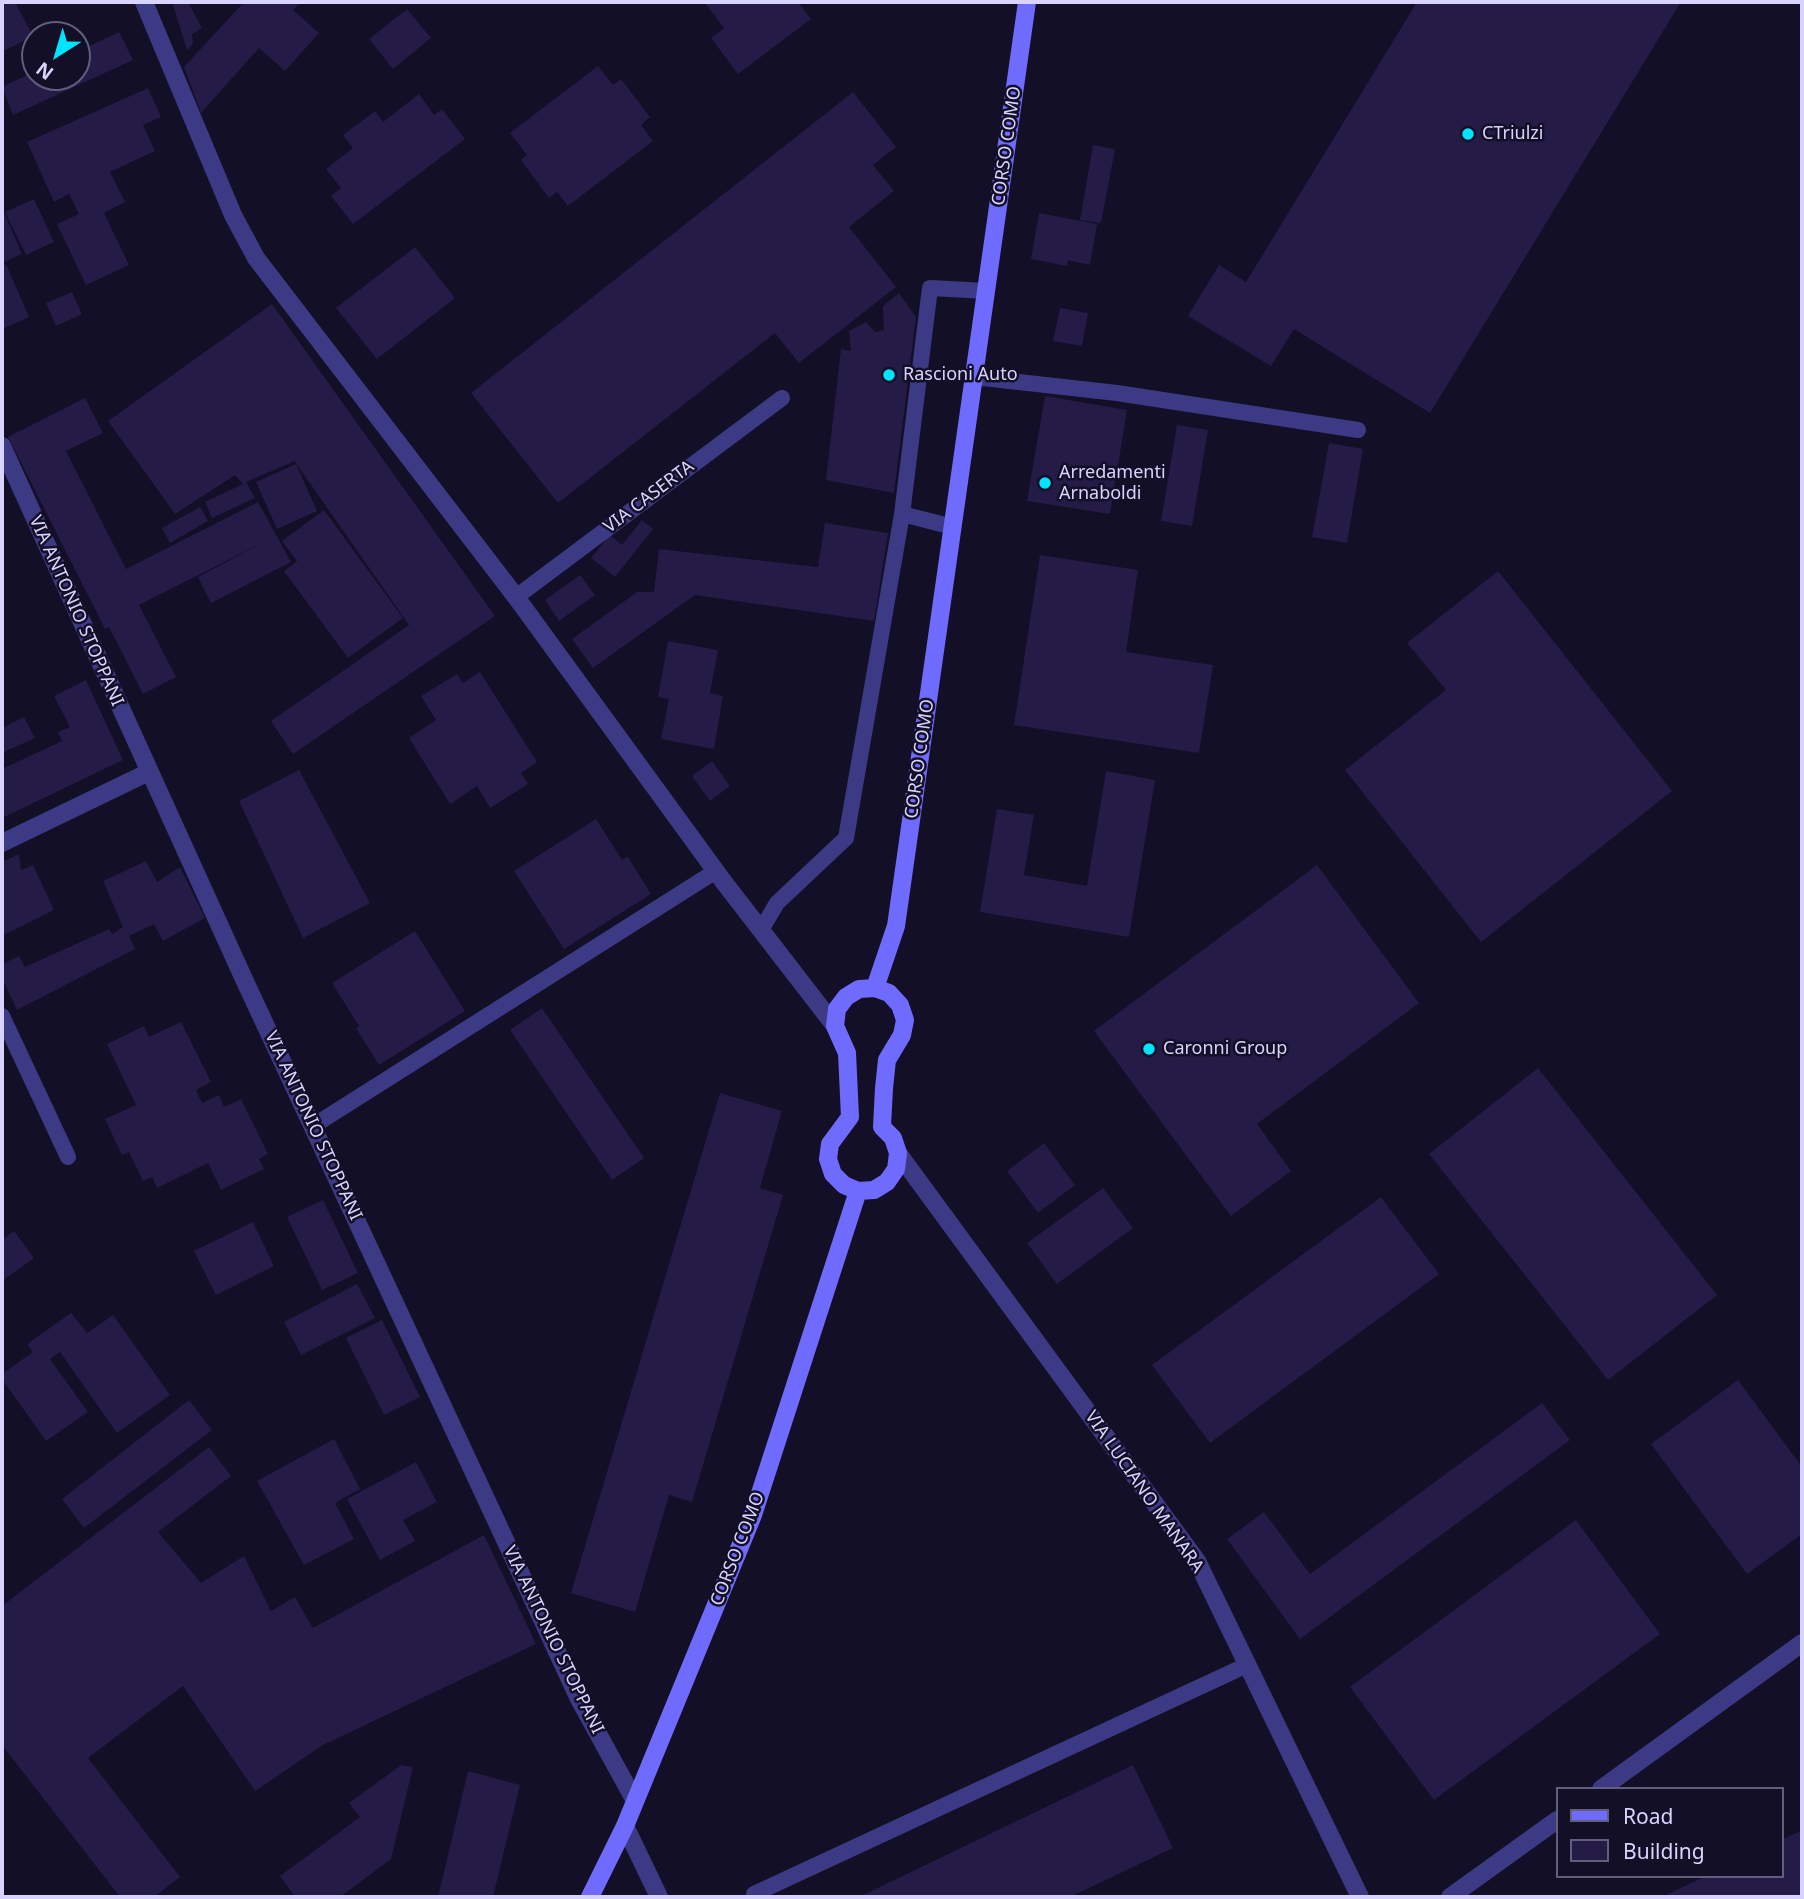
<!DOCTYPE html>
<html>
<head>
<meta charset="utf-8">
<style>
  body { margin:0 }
  #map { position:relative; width:1804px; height:1899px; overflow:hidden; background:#130f26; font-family:"Noto Sans",sans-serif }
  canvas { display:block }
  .frame { position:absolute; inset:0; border:4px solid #d9d4ff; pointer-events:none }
  .legend { position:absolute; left:1556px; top:1787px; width:228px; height:91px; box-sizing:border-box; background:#130f26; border:2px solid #625e7d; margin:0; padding:9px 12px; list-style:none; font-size:21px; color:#d9d4ff }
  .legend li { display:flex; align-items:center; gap:14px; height:35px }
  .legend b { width:35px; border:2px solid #625e7d }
  .north { position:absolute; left:21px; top:21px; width:70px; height:70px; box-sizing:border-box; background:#130f26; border:2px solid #625e7d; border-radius:50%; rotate:217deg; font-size:19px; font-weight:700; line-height:28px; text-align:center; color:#d9d4ff }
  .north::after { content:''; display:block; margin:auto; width:24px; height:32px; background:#00e5ff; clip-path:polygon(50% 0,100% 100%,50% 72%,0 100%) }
</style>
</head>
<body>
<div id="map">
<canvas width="1804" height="1899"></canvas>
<div class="frame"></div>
<ul class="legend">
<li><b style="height:9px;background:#6f6bff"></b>Road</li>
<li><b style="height:19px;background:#241b47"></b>Building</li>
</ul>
<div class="north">N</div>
</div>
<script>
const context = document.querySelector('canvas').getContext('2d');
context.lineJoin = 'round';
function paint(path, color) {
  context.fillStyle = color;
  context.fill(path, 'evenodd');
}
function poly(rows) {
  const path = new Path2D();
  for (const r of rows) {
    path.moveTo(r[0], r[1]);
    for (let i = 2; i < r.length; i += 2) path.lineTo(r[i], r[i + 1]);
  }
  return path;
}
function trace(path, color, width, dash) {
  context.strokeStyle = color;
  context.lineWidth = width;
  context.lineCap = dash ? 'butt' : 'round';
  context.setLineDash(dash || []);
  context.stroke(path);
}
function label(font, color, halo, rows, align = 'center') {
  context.font = font + ' "Noto Sans",sans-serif';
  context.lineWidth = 5;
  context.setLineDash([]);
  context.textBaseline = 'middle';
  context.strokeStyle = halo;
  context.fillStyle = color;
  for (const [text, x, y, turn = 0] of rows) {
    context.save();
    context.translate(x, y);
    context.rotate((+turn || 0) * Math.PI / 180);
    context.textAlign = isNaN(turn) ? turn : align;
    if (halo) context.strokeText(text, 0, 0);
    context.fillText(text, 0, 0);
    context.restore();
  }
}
paint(poly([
  [2,2,15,2,33,36,2,52],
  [172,2,188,2,202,28,192,34,193,44,187,50],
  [244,2,301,2,293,10,319,33,285,71,259,48,201,113,184,67],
  [704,2,798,2,811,19,738,74,711,38,724,28],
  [1417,2,1681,2,1430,413,1294,329,1271,366,1188,316,1219,265,1246,282],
  [407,9,431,38,393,69,369,39],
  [119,32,133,60,13,115,2,87,35,71,35,77,77,77,77,52],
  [598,66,613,85,621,79,650,117,641,125,653,141,568,206,557,192,549,198,521,160,527,155,510,133],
  [148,88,161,117,143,125,155,151,110,172,125,202,104,213,129,265,86,285,57,224,79,214,69,194,54,202,27,142],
  [853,92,896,147,873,165,894,191,849,227,896,287,799,363,775,333,558,503,471,393],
  [419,94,434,115,442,109,465,139,353,224,331,196,341,188,326,169,353,148,343,135,375,111,383,122],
  [1093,145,1115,149,1101,223,1080,220],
  [34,199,54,242,26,255,5,212],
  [2,208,22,254,2,263],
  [1039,213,1097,224,1090,265,1068,260,1067,266,1031,259],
  [415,247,455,298,377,359,336,308],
  [6,264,29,317,2,329,2,266],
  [72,292,82,314,56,326,46,303],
  [899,293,916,317,894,493,826,480,841,349,851,351,849,331,866,322,875,332,884,330,883,306],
  [272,304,495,616,293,754,271,721,409,625,293,459,295,461,246,482,255,498,212,518,205,502,243,484,235,475,175,514,108,421],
  [1060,308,1088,313,1082,346,1053,341],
  [1045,396,1127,410,1110,514,1027,501],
  [85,398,103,433,66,451,126,569,258,502,291,562,211,603,198,577,264,542,139,605,176,677,143,694,109,627,105,629,8,437],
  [1177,425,1208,430,1192,526,1161,521],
  [1329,443,1363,449,1347,543,1312,537],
  [296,464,317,511,277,529,256,482],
  [200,507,208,521,170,543,162,528],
  [324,510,403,618,348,658,284,571,297,561,282,541],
  [642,520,653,529,615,577,591,558,610,535,622,545],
  [825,523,888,533,874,621,695,595,593,668,572,639,637,592,654,592,659,549,818,567],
  [1040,555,1138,570,1126,652,1213,665,1199,753,1014,725],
  [1498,571,1672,791,1481,942,1345,770,1446,690,1407,643],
  [580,575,595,595,559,621,545,600],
  [668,641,718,650,710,693,723,696,714,749,661,739,669,699,658,697],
  [480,672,537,762,521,773,528,784,490,808,477,786,450,804,409,738,436,720,421,696,457,674,463,683],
  [86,680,123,760,2,818,2,769,62,741,58,732,70,727,54,696],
  [24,717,35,738,2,753,2,728],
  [712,761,730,786,710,801,692,776],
  [299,770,370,903,303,938,239,801],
  [1106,771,1155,780,1129,937,980,912,997,809,1034,815,1024,875,1087,886],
  [596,819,622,860,628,857,651,894,564,949,514,871],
  [19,854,21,870,33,865,54,910,2,936,2,862],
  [146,861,157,882,180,867,205,918,163,941,154,924,129,936,135,949,17,1010,2,978,2,964,19,956,25,967,109,929,112,934,123,927,103,881],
  [1317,865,1419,1003,1257,1124,1291,1171,1231,1216,1094,1031],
  [415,931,465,1011,379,1065,356,1028,359,1026,332,983],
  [542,1008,644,1158,612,1180,510,1030],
  [181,1022,211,1082,196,1090,202,1103,219,1095,224,1107,241,1099,268,1154,259,1159,264,1169,221,1190,208,1163,157,1188,152,1177,143,1181,129,1152,122,1155,105,1119,136,1105,107,1044,144,1026,149,1037],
  [1538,1068,1717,1295,1608,1380,1429,1154],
  [720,1093,782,1111,760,1188,783,1195,692,1502,669,1495,635,1612,571,1593],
  [1044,1143,1075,1185,1038,1213,1007,1171],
  [1103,1188,1133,1228,1057,1284,1027,1243],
  [1381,1197,1439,1274,1210,1443,1152,1365],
  [323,1200,358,1273,322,1290,287,1217],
  [253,1222,274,1266,216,1295,194,1251],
  [14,1231,34,1258,2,1281,2,1240],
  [357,1284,375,1318,301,1355,284,1322],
  [71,1313,87,1333,113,1315,170,1395,117,1433,60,1352,50,1359,88,1412,46,1441,2,1379,2,1374,33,1352,27,1344],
  [382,1320,420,1397,384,1415,346,1338],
  [1738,1380,1802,1467,1802,1534,1747,1574,1651,1444],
  [189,1400,212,1430,84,1528,62,1499],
  [1542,1403,1570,1440,1300,1639,1227,1539,1264,1512,1310,1574],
  [334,1439,360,1489,335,1503,354,1539,304,1565,257,1481],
  [209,1447,231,1476,158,1532,201,1583,244,1556,271,1611,295,1597,313,1628,484,1535,536,1644,323,1745,255,1791,183,1686,88,1758,180,1877,154,1897,120,1897,2,1745,2,1606],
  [416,1462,437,1502,403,1520,415,1541,380,1560,347,1499],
  [1576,1520,1660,1634,1434,1800,1350,1687],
  [401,1765,413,1767,391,1859,340,1897,295,1897,280,1876,360,1817,349,1803],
  [1133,1765,1173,1848,1070,1897,859,1897],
  [468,1771,520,1785,493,1897,438,1897],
  [1801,1831,1802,1897,1662,1897,1706,1876,1781,1876,1781,1840]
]), '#241b47');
trace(poly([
  [974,377,1117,393,1358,430],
  [902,514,930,288,986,291],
  [516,597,782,398],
  [761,930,777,903,846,838,902,514,953,527],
  [2,1016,68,1157],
  [313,1126,716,871],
  [754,1894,1247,1665]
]), '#3d3a85', 16);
trace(poly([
  [144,2,233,215,256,258,516,597,723,881,835,1026],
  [2,446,243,977,534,1602,579,1699,635,1801],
  [2,843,149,772],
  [898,1153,1197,1561,1360,1897],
  [1601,1789,1802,1643],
  [625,1826,659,1897],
  [1450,1897,1557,1820]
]), '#3d3a85', 18);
trace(poly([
  [875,988,896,926,1027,2],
  [875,988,889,993,900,1005,905,1020,902,1035,887,1060,884,1088,882,1127,893,1138,898,1153,896,1169,887,1182,874,1190,858,1191,844,1185,833,1174,828,1159,830,1144,850,1117,847,1053,835,1026,837,1009,846,997,859,989,875,988],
  [590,1897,625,1826,753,1515,858,1191]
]), '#6f6bff', 18);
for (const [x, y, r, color] of [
  [1468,134,7,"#00e5ff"],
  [889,375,7,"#00e5ff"],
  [1045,483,7,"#00e5ff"],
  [1149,1049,7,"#00e5ff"]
]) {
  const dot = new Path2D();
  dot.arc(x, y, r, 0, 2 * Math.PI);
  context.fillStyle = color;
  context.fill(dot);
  trace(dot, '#130f26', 2.5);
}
label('18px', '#d9d4ff', '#130f26', [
  ["CTriulzi",1482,134],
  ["Rascioni Auto",903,375],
  ["Arredamenti",1059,473],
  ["Arnaboldi",1059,494],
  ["Caronni Group",1163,1049]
], 'left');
label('18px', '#d9d4ff', '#130f26', [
  ["CORSO COMO",1007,146,-82],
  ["VIA CASERTA",649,497,-37],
  ["VIA ANTONIO STOPPANI",76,611,66],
  ["CORSO COMO",920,759,-82],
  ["VIA ANTONIO STOPPANI",313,1126,65],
  ["VIA LUCIANO MANARA",1144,1492,55],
  ["CORSO COMO",738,1549,-69],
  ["VIA ANTONIO STOPPANI",553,1640,64]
]);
</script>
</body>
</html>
